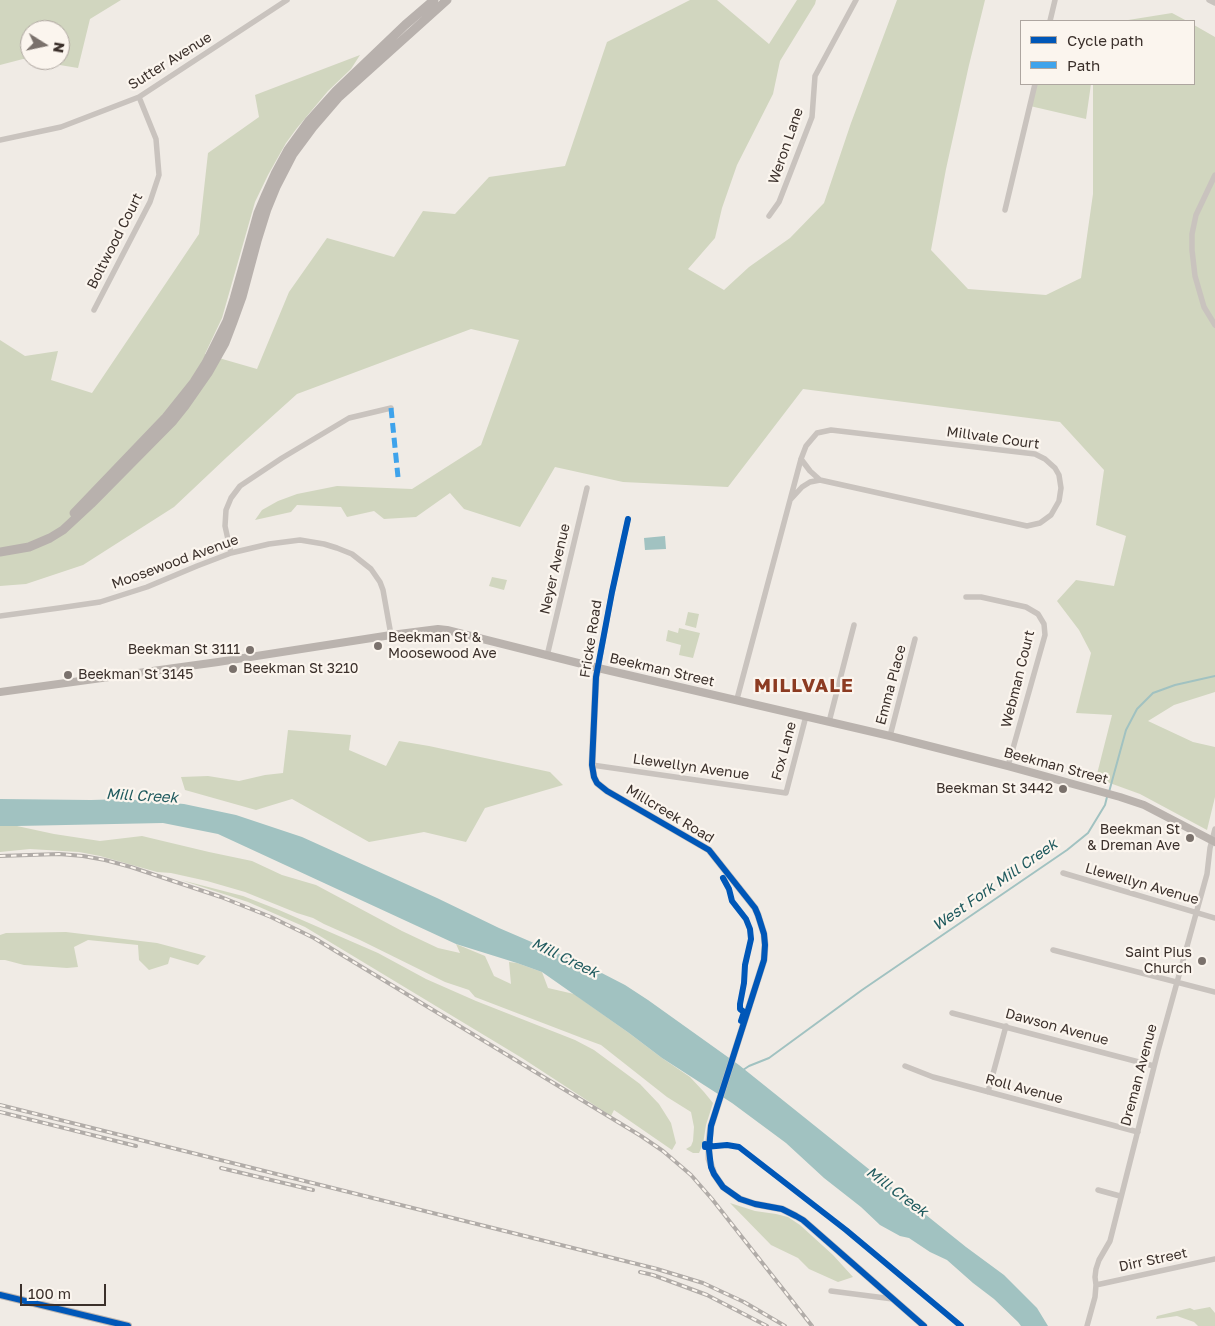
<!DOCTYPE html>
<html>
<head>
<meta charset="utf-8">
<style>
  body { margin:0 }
  #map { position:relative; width:1215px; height:1326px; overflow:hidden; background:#f0ebe5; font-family:"Golos Text",sans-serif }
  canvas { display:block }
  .legend { position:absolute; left:1020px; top:20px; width:175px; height:65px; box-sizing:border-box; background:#fbf5ee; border:1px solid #aea6a0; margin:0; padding:6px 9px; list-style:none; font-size:15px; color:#3b302b }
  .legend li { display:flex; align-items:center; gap:10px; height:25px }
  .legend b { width:25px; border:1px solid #aea6a0 }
  .north { position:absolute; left:20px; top:20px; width:50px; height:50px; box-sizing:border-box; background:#fbf5ee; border:1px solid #aea6a0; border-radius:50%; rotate:100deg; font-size:14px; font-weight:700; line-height:20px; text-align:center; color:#3b302b }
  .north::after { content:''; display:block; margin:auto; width:18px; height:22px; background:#7a716c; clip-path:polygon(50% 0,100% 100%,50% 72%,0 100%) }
  .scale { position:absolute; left:20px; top:1284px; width:86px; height:22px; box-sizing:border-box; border:2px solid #3b302b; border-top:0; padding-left:6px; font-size:15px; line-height:18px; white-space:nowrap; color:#3b302b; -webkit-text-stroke:4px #fbf5ee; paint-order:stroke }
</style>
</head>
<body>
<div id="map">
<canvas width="1215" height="1326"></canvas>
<ul class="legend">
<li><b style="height:6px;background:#0057b8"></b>Cycle path</li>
<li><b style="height:6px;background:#3fa3eb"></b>Path</li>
</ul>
<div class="north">N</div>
<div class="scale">100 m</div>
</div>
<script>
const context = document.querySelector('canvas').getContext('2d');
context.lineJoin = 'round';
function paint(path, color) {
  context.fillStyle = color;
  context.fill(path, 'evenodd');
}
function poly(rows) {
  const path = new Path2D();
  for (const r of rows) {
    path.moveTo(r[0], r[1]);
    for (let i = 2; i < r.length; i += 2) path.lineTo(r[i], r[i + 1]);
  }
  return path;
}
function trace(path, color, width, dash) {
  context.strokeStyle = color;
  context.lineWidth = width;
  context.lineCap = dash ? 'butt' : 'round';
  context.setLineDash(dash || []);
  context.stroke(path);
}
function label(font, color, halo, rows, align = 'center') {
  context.font = font + ' "Golos Text",sans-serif';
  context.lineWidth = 4.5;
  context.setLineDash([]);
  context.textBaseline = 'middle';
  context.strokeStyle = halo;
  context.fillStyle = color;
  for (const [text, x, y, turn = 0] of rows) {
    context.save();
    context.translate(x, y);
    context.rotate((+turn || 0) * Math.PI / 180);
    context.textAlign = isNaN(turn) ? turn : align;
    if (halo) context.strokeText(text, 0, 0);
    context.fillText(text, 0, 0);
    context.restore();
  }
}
paint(poly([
  [0,0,121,0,90,19,78,68,23,59,0,65],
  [30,30,60,30,60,60,30,60],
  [690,0,717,0,769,44,797,0,816,0,815,4,780,61,773,94,737,165,722,208,715,238,688,269,724,290,749,267,790,238,824,203,851,123,897,0,985,0,969,65,946,169,931,250,968,289,1046,295,1081,278,1093,194,1093,84,1194,84,1194,25,1215,37,1215,692,1174,705,1148,721,1193,742,1215,747,1215,797,1207,830,1140,794,1096,778,1112,715,1076,713,1091,653,1079,630,1057,601,1076,580,1114,586,1126,536,1096,525,1104,470,1060,422,803,389,728,487,623,482,555,467,520,527,464,509,450,493,416,517,384,519,374,511,347,517,341,507,297,505,291,512,255,520,262,510,278,501,297,494,337,486,412,489,481,445,519,340,471,329,297,394,227,457,174,507,83,565,26,584,0,586,0,340,25,356,58,351,51,380,92,393,199,234,208,153,259,117,255,95,360,55,351,69,328,91,297,128,286,143,268,175,255,202,222,318,205,354,257,369,289,292,327,238,394,257,423,211,455,214,489,177,565,166,607,42],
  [1172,13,1187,21,1122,21],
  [1035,84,1091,84,1086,119,1030,106],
  [492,577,507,580,504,590,489,586],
  [688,612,699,614,696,628,685,625],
  [679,628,700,633,693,658,679,655,681,645,666,641,668,630,678,633],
  [288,730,351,735,349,750,386,766,399,741,429,746,550,772,563,785,485,808,466,842,424,832,369,842,292,799,256,810,185,790,181,777,208,776,239,781,265,775,283,773],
  [0,826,17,826,54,834,100,841,142,836,209,852,252,861,282,875,316,885,402,931,438,948,460,953,456,944,485,956,494,976,511,984,509,962,517,963,542,972,548,988,574,994,629,1033,662,1058,690,1077,704,1092,713,1103,706,1125,703,1144,699,1153,693,1153,686,1149,691,1146,693,1141,694,1127,691,1112,667,1097,601,1045,582,1038,475,997,469,990,445,982,360,940,324,924,313,918,297,913,245,892,207,881,171,873,157,872,100,856,79,852,30,849,0,852],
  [181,880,243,896,279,910,378,953,426,979,476,1001,575,1040,594,1050,640,1084,659,1104,671,1123,676,1143,672,1150,614,1110,611,1116,522,1058,305,927,248,902],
  [66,932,157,943,206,956,198,965,170,957,168,964,149,970,139,960,138,945,88,940,74,947,78,967,67,968,24,965,5,960,0,960,0,935,6,933],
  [730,1203,755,1211,776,1214,788,1217,800,1225,833,1255,853,1277,838,1282,809,1269,798,1258,771,1245],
  [1210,1307,1215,1313,1215,1326,1198,1326,1194,1322,1177,1316,1156,1319,1157,1316,1190,1308,1194,1310]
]), '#d1d6bf');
paint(poly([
  [665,536,666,549,645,550,644,538],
  [0,799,91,800,125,799,184,804,236,815,302,837,437,898,499,928,592,968,625,985,648,1000,739,1065,966,1247,1004,1275,1037,1308,1048,1326,1021,1326,1018,1322,994,1299,973,1283,947,1260,930,1252,909,1238,900,1236,880,1225,861,1207,824,1178,786,1143,732,1103,662,1058,629,1033,542,972,517,963,456,944,218,834,163,823,17,826,0,826]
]), '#a1c2c1');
trace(poly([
  [1109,792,1126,730,1137,709,1153,693,1175,685,1215,676],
  [743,1070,749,1066,769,1058,862,990,1067,850,1088,833,1105,805,1107,797]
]), '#a1c2c1', 2);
trace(poly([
  [1209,0,1215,3],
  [1050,21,1055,0],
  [0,140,61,127,139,97,287,0],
  [1215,175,1196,215,1192,234,1192,250,1195,276,1204,307,1215,325],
  [1005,210,1035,84],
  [769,216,779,202,812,117,815,76,856,0],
  [94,310,150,202,159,175,156,139,139,97],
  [801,459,810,471,820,480],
  [231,553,225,526,226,510,231,498,240,486,282,458,349,418,391,408],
  [966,597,981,597,1026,607,1038,614,1044,624,1045,635,1008,766],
  [0,616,59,608,100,602,147,587,197,566,231,553,269,544,300,540,324,544,337,548,352,554,371,569,380,582,383,590,391,635],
  [547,656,587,488],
  [598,668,612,592,628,519],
  [737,699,801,459,806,446,817,433,831,430,1035,454,1045,459,1055,468,1059,475,1061,488,1059,501,1051,515,1040,523,1027,526,820,480,810,482,802,487,791,499],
  [829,722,854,625],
  [890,736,915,639],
  [592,765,786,793,806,716],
  [1063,873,1215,918],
  [1053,950,1215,992],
  [952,1013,1154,1066],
  [905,1066,933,1077,1138,1132],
  [988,1092,1006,1026],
  [1098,1190,1120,1196],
  [1096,1285,1215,1259],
  [831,1291,893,1299],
  [1087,1326,1095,1297,1096,1285,1095,1277,1096,1269,1099,1260,1110,1241,1158,1051,1207,874,1210,848,1215,829]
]), '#c9c3be', 5.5);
trace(poly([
  [598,668,596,677,592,765,594,777,597,783,607,791,709,850,755,908,758,915,764,934,765,945,764,960,711,1126,709,1141,709,1159,714,1174,723,1187,740,1199,755,1204,782,1209,796,1216,803,1220,924,1326]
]), '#c9c3be', 7);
trace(poly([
  [0,692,218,662,391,635,438,629,447,630,598,668,890,736,1008,766,1120,797,1144,805,1215,842],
  [0,1295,128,1326]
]), '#bab3ae', 8);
trace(poly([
  [74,513,166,417,194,382,206,363,227,321,234,299,258,213,266,194,275,174,288,150,309,121,336,91,405,25,434,0],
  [0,552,29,547,50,538,63,530,91,504,173,421,185,406,208,373,225,343,233,322,242,297,257,241,267,209,276,187,293,154,313,127,338,98,447,0]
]), '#b8b1ad', 9);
const rail = poly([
  [0,856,59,854,83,856,105,860,131,867,221,897,271,917,314,938,504,1053,641,1136,663,1151,691,1175,712,1199,812,1326],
  [0,1105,657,1269,703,1283,718,1290,744,1302,785,1326],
  [0,1112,136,1146],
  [221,1168,313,1190],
  [640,1272,653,1275,707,1295,767,1326]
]);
trace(rail, '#b1aca8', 4);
trace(rail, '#fbf5ee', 2, [5.5]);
trace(poly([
  [391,408,398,477]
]), '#3fa3eb', 5, [10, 5]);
trace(poly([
  [628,519,612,592,596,677,592,765,594,777,597,783,607,791,709,850,755,908,758,915,764,934,765,945,764,960,711,1126,709,1150,711,1167,714,1174,723,1187,740,1199,755,1204,782,1209,796,1216,803,1220,924,1326],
  [723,878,729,889,732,901,746,919,750,929,751,939,745,965,744,983,740,1004,740,1009,744,1012,741,1021],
  [705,1144,705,1147,727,1145,739,1147,846,1230,961,1326],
  [0,1295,128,1326]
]), '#0057b8', 6);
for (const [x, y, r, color] of [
  [378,646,5,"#7a716c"],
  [250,650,5,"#7a716c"],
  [233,669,5,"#7a716c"],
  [68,675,5,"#7a716c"],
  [1063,789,5,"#7a716c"],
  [1190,838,5,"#7a716c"],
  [1202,961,5,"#7a716c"]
]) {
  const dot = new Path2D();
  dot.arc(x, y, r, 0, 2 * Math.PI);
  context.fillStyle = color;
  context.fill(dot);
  trace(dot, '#fbf5ee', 2);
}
label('14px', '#3b302b', '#fbf5ee', [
  ["Sutter Avenue",170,61,-32],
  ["Weron Lane",786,146,-71],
  ["Boltwood Court",115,241,-63],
  ["Millvale Court",993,438,8],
  ["Moosewood Avenue",175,562,-20],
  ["Neyer Avenue",555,569,-77],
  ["Fricke Road",591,639,-81],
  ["Beekman Street",662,670,13],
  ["Webman Court",1018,679,-76],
  ["Emma Place",891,685,-75],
  ["Fox Lane",784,751,-75],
  ["Beekman Street",1056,766,15],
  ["Llewellyn Avenue",691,767,8],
  ["Millcreek Road",670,814,31],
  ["Llewellyn Avenue",1142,884,16],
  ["Dawson Avenue",1057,1027,15],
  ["Dreman Avenue",1139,1075,-75],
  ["Roll Avenue",1024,1089,15],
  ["Dirr Street",1153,1260,-12]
]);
label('14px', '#3b302b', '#fbf5ee', [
  ["Beekman St &",388,638,"left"],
  ["Moosewood Ave",388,654,"left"],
  ["Beekman St 3111",240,650],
  ["Beekman St 3210",243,669,"left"],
  ["Beekman St 3145",78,675,"left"],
  ["Beekman St 3442",1053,789],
  ["Beekman St",1180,830],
  ["& Dreman Ave",1180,846],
  ["Saint Pius",1192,953],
  ["Church",1192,969]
], 'right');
label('italic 15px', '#1f5a5e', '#fbf5ee', [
  ["Mill Creek",142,796,3],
  ["West Fork Mill Creek",995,885,-35],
  ["Mill Creek",565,958,26],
  ["Mill Creek",897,1192,37]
]);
context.letterSpacing = '1px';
label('bold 19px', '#8c3b22', '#fbf5ee', [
  ["MILLVALE",804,686]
]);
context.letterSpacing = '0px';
</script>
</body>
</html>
